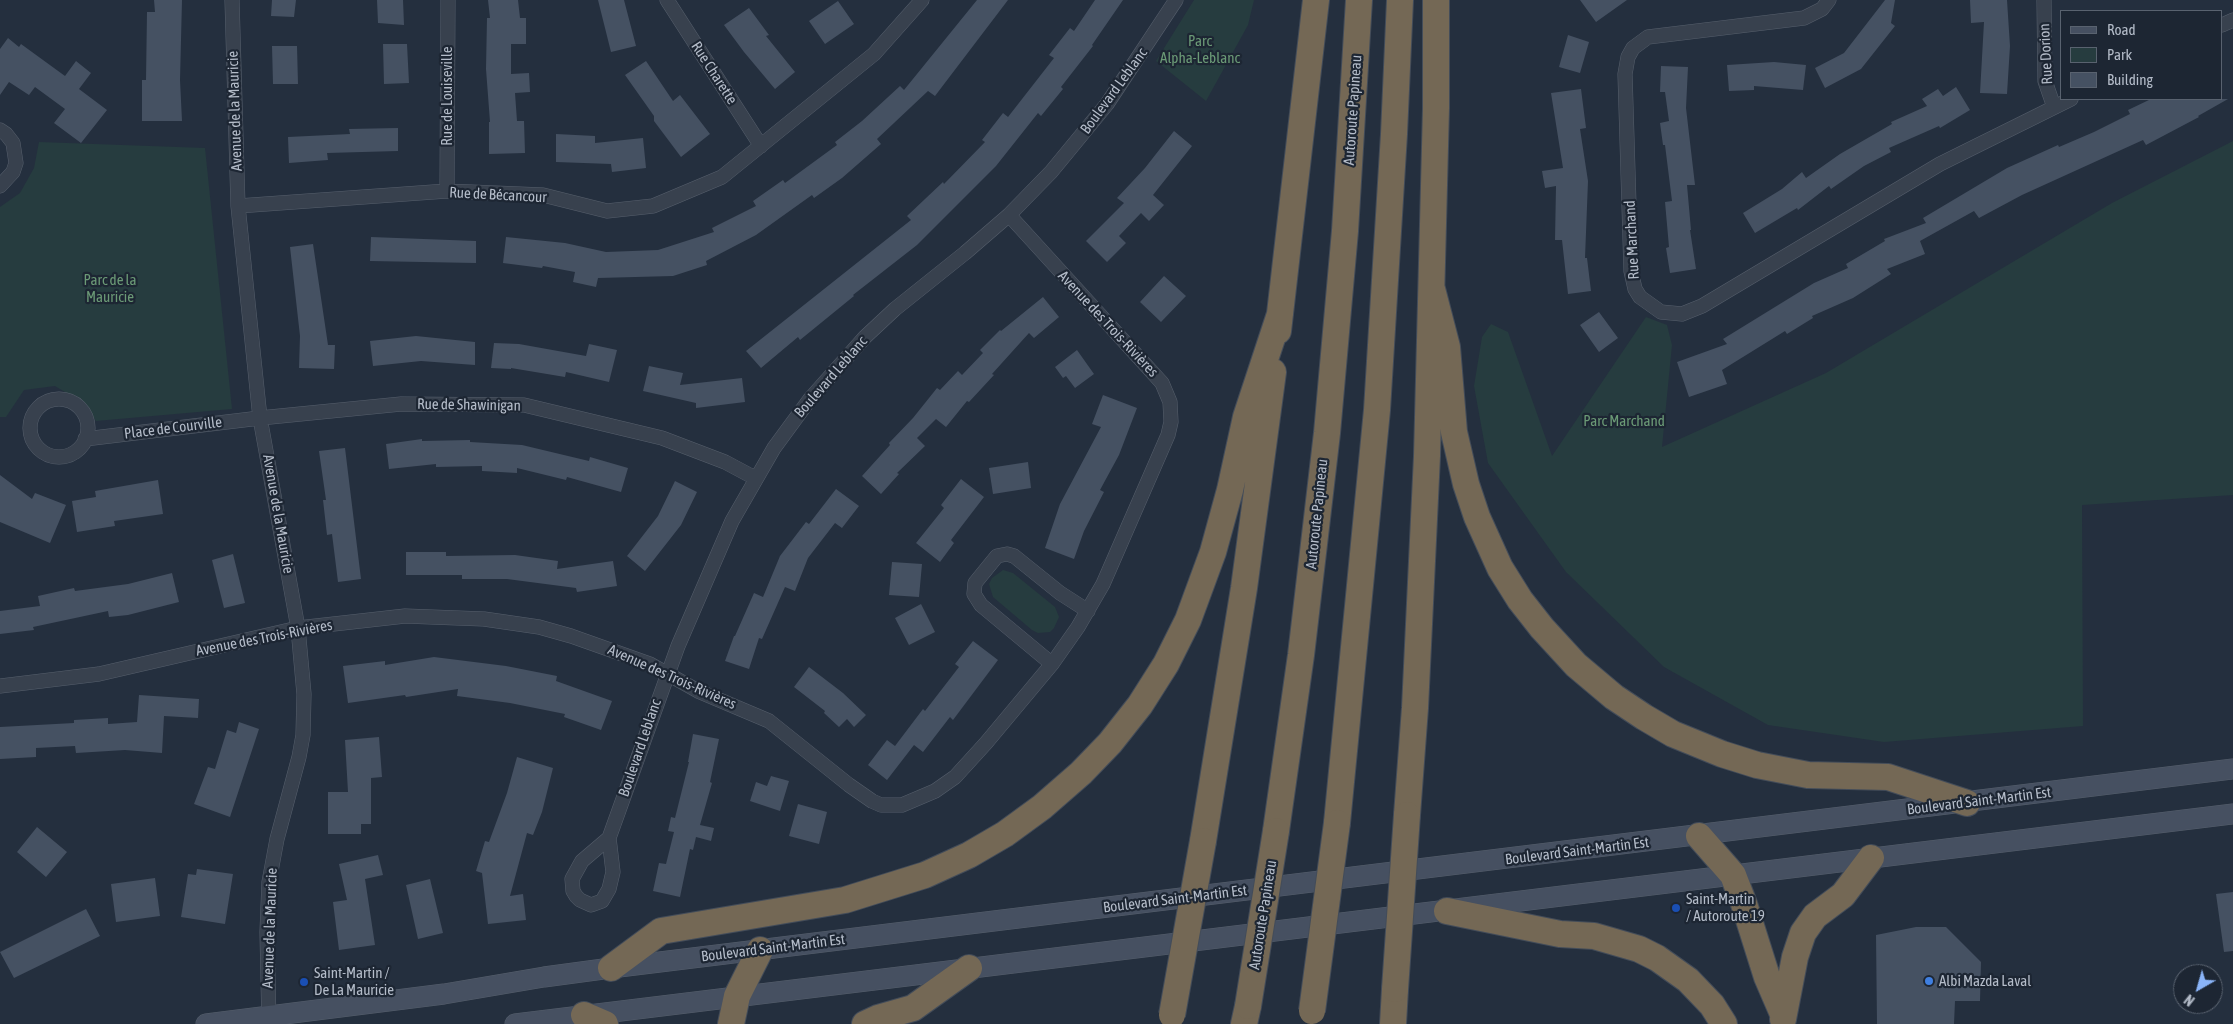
<!DOCTYPE html>
<html>
<head>
<meta charset="utf-8">
<style>
  body { margin:0 }
  #map { position:relative; width:2233px; height:1024px; overflow:hidden; background:#242f3e; font-family:"Asap Condensed",sans-serif }
  canvas { display:block }
  .legend { position:absolute; left:2060px; top:10px; width:162px; height:90px; box-sizing:border-box; background:#1d2633; border:1px solid #59626f; margin:0; padding:6px 9px; list-style:none; font-size:15px; color:#b4bcc9 }
  .legend li { display:flex; align-items:center; gap:10px; height:25px }
  .legend b { width:25px; border:1px solid #59626f }
  .north { position:absolute; left:2173px; top:964px; width:50px; height:50px; box-sizing:border-box; background:#1d2633; border:1px solid #59626f; border-radius:50%; rotate:218deg; font-size:14px; font-weight:700; line-height:20px; text-align:center; color:#b4bcc9 }
  .north::after { content:''; display:block; margin:auto; width:18px; height:22px; background:#8ab4f8; clip-path:polygon(50% 0,100% 100%,50% 72%,0 100%) }
</style>
</head>
<body>
<div id="map">
<canvas width="2233" height="1024"></canvas>
<ul class="legend">
<li><b style="height:6px;background:#465061"></b>Road</li>
<li><b style="height:14px;background:#263c3f"></b>Park</li>
<li><b style="height:14px;background:#455162"></b>Building</li>
</ul>
<div class="north">N</div>
</div>
<script>
const context = document.querySelector('canvas').getContext('2d');
context.lineJoin = 'round';
function paint(path, color) {
  context.fillStyle = color;
  context.fill(path, 'evenodd');
}
function poly(rows) {
  const path = new Path2D();
  for (const r of rows) {
    if (r.length === 3) {
      path.moveTo(r[0] + r[2], r[1]);
      path.arc(r[0], r[1], r[2], 0, 2 * Math.PI);
      continue;
    }
    path.moveTo(r[0], r[1]);
    for (let i = 2; i < r.length; i += 2) path.lineTo(r[i], r[i + 1]);
  }
  return path;
}
function trace(path, color, width, dash) {
  context.strokeStyle = color;
  context.lineWidth = width;
  context.lineCap = dash ? 'butt' : 'round';
  context.setLineDash(dash || []);
  context.stroke(path);
}
function label(font, color, halo, rows, align = 'center') {
  context.font = font + ' "Asap Condensed",sans-serif';
  context.lineWidth = 4.5;
  context.setLineDash([]);
  context.textBaseline = 'middle';
  context.strokeStyle = halo;
  context.fillStyle = color;
  for (const [text, x, y, turn = 0] of rows) {
    context.save();
    context.translate(x, y);
    context.rotate((+turn || 0) * Math.PI / 180);
    context.textAlign = isNaN(turn) ? turn : align;
    if (halo) context.strokeText(text, 0, 0);
    context.fillText(text, 0, 0);
    context.restore();
  }
}
paint(poly([
  [1194,0,1254,0,1248,25,1206,101,1156,61],
  [2233,141,2233,495,2082,505,2083,726,1884,742,1768,725,1664,667,1566,572,1488,463,1474,386,1482,337,1491,324,1508,332,1552,456,1646,317,1667,325,1672,345,1662,447,1826,373,2112,203],
  [39,142,205,148,232,409,96,421,83,403,55,386,24,390,6,417,0,417,0,207,20,193,34,168],
  [1003,570,1013,573,1055,607,1059,617,1054,628,1050,632,1038,633,1032,630,993,597,989,584,992,578]
]), '#263c3f');
paint(poly([
  [154,0,182,0,180,80,182,121,142,121,142,80,146,80,147,12,155,12],
  [272,0,296,0,294,17,271,16],
  [377,0,403,0,404,25,378,23],
  [488,0,518,0,520,18,526,18,526,44,511,44,511,74,529,73,530,92,515,93,517,121,524,121,525,153,489,154,489,122,490,122,486,69,487,18,490,18],
  [598,0,624,0,636,46,611,52],
  [977,0,1008,0,935,96,928,91,877,139,881,144,842,178,814,198,812,195,756,235,706,261,707,265,673,276,598,278,596,287,573,282,575,272,543,266,542,268,503,263,506,237,565,243,606,252,658,250,714,232,712,228,756,206,753,201,783,180,785,183,837,145,835,142,862,121,900,86,904,90],
  [1095,0,1123,0,1092,45,1093,46,1061,87,1063,89,1041,116,1038,113,996,166,917,245,853,295,854,296,800,340,798,337,761,368,746,351,911,220,907,216,943,182,944,184,985,142,982,140,1003,113,1008,117,1054,58,1049,55,1070,28,1074,31],
  [1580,0,1627,0,1596,22],
  [1885,0,1895,0,1891,23,1895,26,1861,69,1825,88,1815,68,1844,53],
  [1970,0,2007,0,2010,46,2007,94,1980,93,1984,22,1971,23],
  [838,1,854,24,825,44,809,21],
  [749,8,769,35,766,36,795,72,775,89,744,52,724,25],
  [1568,35,1589,42,1580,73,1559,67],
  [8,38,19,47,21,44,65,76,76,61,91,73,79,89,107,110,81,143,54,123,65,109,35,87,29,95,9,82,0,95,0,49],
  [383,44,407,44,409,83,384,84],
  [272,46,297,46,298,84,273,84],
  [646,61,673,101,680,95,710,134,681,157,654,121,654,116,625,75],
  [1774,62,1806,65,1803,90,1754,86,1754,90,1729,91,1727,65],
  [1661,66,1688,67,1686,108,1695,185,1687,185,1691,230,1690,230,1696,269,1670,273,1666,248,1669,247,1665,202,1672,201,1665,145,1663,145,1660,123,1669,121,1665,92,1660,92],
  [1956,87,1970,110,1940,128,1939,126,1889,148,1891,152,1864,166,1831,189,1829,186,1798,210,1797,208,1755,233,1743,213,1782,189,1802,172,1806,178,1840,154,1892,124,1891,122,1927,106,1922,99,1938,89,1943,96],
  [1581,89,1586,128,1580,129,1588,181,1585,258,1587,258,1591,291,1568,294,1562,240,1555,240,1556,186,1545,188,1542,171,1563,168,1551,93],
  [2151,99,2228,99,2198,116,2199,117,2146,145,2143,140,2022,195,1979,218,1974,211,1920,241,1925,254,1887,269,1891,274,1853,298,1812,316,1813,318,1787,334,1785,331,1722,370,1727,384,1689,397,1677,362,1727,344,1723,339,1814,283,1848,268,1846,264,1885,241,1884,239,1926,223,1923,218,2007,168,2058,145,2059,147,2094,132,2130,114,2128,110],
  [398,128,398,151,327,153,328,160,289,163,288,137,350,134,349,129],
  [1174,131,1192,146,1153,195,1164,205,1149,221,1141,213,1119,236,1126,243,1107,262,1086,241,1124,203,1117,198,1145,168],
  [556,134,595,136,595,143,643,138,646,168,612,172,611,164,556,162],
  [371,237,476,241,476,263,370,261],
  [313,244,328,345,335,345,334,369,299,368,300,336,290,247],
  [1164,276,1186,296,1161,322,1140,302],
  [1043,297,1059,317,1034,338,1029,333,992,374,994,375,969,402,967,401,946,427,936,419,917,438,925,446,897,473,899,474,881,494,862,476,890,445,889,443,913,418,937,388,940,390,958,371,962,375,983,353,980,350,1000,330,1001,331],
  [1599,312,1618,338,1599,352,1580,325],
  [416,336,475,342,475,365,421,361,373,366,370,341],
  [494,343,519,344,586,356,589,344,617,350,609,382,566,372,565,377,511,368,511,369,491,368],
  [1077,350,1094,374,1075,388,1066,376,1063,378,1055,367],
  [649,366,683,373,680,385,742,378,745,402,696,408,696,403,643,391],
  [1103,395,1137,408,1119,455,1100,490,1104,492,1084,531,1074,559,1045,548,1060,504,1101,427,1092,424],
  [422,439,422,441,470,440,470,442,522,445,589,461,590,457,628,468,621,492,567,477,566,480,517,468,517,473,482,471,482,466,436,467,436,464,389,469,386,444],
  [345,448,361,579,338,582,332,534,327,535,323,500,326,500,319,451],
  [1028,462,1031,488,993,494,989,468],
  [0,475,32,499,35,493,66,505,50,543,0,522],
  [961,479,984,497,951,540,954,543,940,562,916,543,944,508,941,505],
  [158,480,163,514,114,521,115,526,77,532,72,501,96,497,95,491],
  [675,481,697,492,681,525,645,571,627,556,658,516],
  [836,489,859,506,842,528,835,523,808,558,795,591,785,587,762,639,759,638,749,669,725,661,734,636,735,636,754,593,763,597,780,556,806,522,809,524],
  [406,552,446,552,446,556,515,555,558,561,557,569,613,561,617,586,577,592,576,588,507,579,462,579,462,575,406,575],
  [233,554,245,603,224,608,212,560],
  [892,562,922,564,919,597,889,595],
  [172,573,179,602,128,615,109,617,108,611,33,627,34,630,0,634,0,611,40,606,38,596,74,588,75,591,128,584],
  [921,604,935,632,909,645,895,618],
  [973,641,998,660,953,720,950,717,923,752,914,745,887,780,868,765,887,740,895,746,923,709,925,711,959,667,955,664],
  [434,657,506,666,557,676,556,681,612,701,601,730,564,717,565,714,510,703,457,696,458,689,406,697,405,695,348,703,343,666,385,661,385,665],
  [809,667,843,693,866,715,854,727,847,719,839,727,824,713,825,711,794,687],
  [139,695,199,699,198,718,164,716,162,753,125,750,76,753,75,746,36,748,36,757,0,759,0,727,74,723,74,720,108,718,108,724,137,722],
  [239,722,259,729,230,817,194,804,208,767,215,769,227,730,236,733],
  [693,734,719,739,710,782,712,783,700,825,714,828,711,841,696,837,693,850,690,849,680,897,653,891,659,863,666,864,674,832,668,831,671,817,675,818,689,762,688,762],
  [379,737,382,777,371,778,371,824,361,824,361,834,328,834,328,792,348,792,345,740],
  [517,757,553,768,542,812,533,835,527,833,510,896,523,894,526,920,488,924,482,873,476,871,485,841,489,842,507,793],
  [771,776,789,781,780,811,750,801,756,782,767,786],
  [798,804,827,812,819,844,789,836],
  [37,827,67,852,46,877,17,852],
  [378,855,383,875,365,879,375,945,339,950,333,902,347,900,339,864],
  [197,869,233,874,225,924,181,917,188,874,196,875],
  [155,878,160,916,116,922,111,884],
  [430,879,443,933,418,939,406,885],
  [2233,892,2233,951,2224,952,2216,894],
  [86,909,100,936,14,978,0,952],
  [1916,927,1946,927,1981,962,1980,1001,1955,1001,1954,1024,1877,1024,1876,935]
]), '#455162');
const minor = poly([
  [232,0,238,206,260,418,298,628,304,694,303,735,299,757,277,839,269,882,267,932,269,1024],
  [667,0,761,146],
  [1829,0,1822,9,1804,18,1648,37,1633,48,1628,57,1625,74,1631,271,1635,289,1640,297,1661,312,1682,314,1702,306,1940,164,2071,99],
  [2044,0,2045,81,2054,107],
  [2222,25,2233,20],
  [0,130,6,134,13,143,16,163,13,172,0,186],
  [447,191,448,0],
  [238,206,447,191,543,195,607,211,653,206,722,177,874,54,922,0],
  [59,428,29],
  [85,439,260,418,401,404,524,405,662,438,725,462,755,478],
  [1052,664,981,605,974,594,975,583,997,556,1007,554,1014,556,1060,593,1088,611],
  [0,686,99,674,298,628,405,616,484,619,539,627,571,636,650,664,698,691,769,721,849,785,872,801,881,805,902,805,935,791,955,777,986,743,1052,664,1078,627,1103,584,1168,435,1171,422,1170,402,1162,383,1009,215],
  [609,838,582,861,572,879,573,891,576,896,580,900,591,905,602,901,609,889,613,872,609,838,678,646,732,521,774,448,810,399,865,337,895,309,965,253,1009,215,1051,172,1107,104,1176,0]
]);
const secondary = poly([
  [206,1024,444,994,544,977,611,968,2233,769],
  [515,1024,2233,814]
]);
const motorway = poly([
  [1432,289,1447,347,1454,432,1466,484,1477,517,1500,568,1520,600,1542,628,1576,665,1614,697,1644,717,1673,734,1722,754,1757,765,1808,775,1888,777,1967,803],
  [1278,331,1316,0],
  [1407,815,1415,708,1427,456,1436,108,1436,0],
  [1337,823,1377,410,1394,134,1400,0],
  [1276,831,1301,655,1327,433,1345,231,1359,0],
  [1699,836,1733,875,1744,904,1767,977,1783,1014],
  [1203,841,1244,588,1273,372],
  [1447,911,1560,934,1594,936,1639,949,1657,958,1688,980,1712,1005,1724,1024],
  [611,968,661,931,845,900,925,875,969,855,1005,834,1042,807,1081,773,1110,743,1140,705,1166,664,1188,620,1213,552,1230,490,1246,417,1280,314],
  [584,1015,605,1024],
  [1783,1019,1795,957,1803,933,1815,916,1843,895,1871,858],
  [731,1024,737,996,760,950],
  [865,1024,878,1018,913,1008,969,968],
  [1244,1024,1248,1006],
  [1393,1024,1395,989]
]);
trace(minor, '#565f6c', 15);
trace(secondary, '#565f6c', 21);
trace(motorway, '#434c59', 28);
trace(minor, '#38414e', 14);
trace(secondary, '#465061', 20);
trace(motorway, '#746855', 26);
const motorwayBridge = poly([
  [1395,989,1407,815],
  [1248,1006,1276,831],
  [1312,1011,1337,823],
  [1172,1015,1203,841]
]);
trace(motorwayBridge, '#434c59', 28, []);
trace(motorwayBridge, '#746855', 26);
for (const [x, y, r, color] of [
  [1676,908,5,"#1a4fb4"],
  [1929,981,5,"#3f7fe0"],
  [304,982,5,"#1a4fb4"]
]) {
  const dot = new Path2D();
  dot.arc(x, y, r, 0, 2 * Math.PI);
  context.fillStyle = color;
  context.fill(dot);
  trace(dot, '#1d2633', 2);
}
label('15px', '#6b9a76', '#1d2633', [
  ["Parc",1200,41],
  ["Alpha-Leblanc",1200,58],
  ["Parc de la",110,280],
  ["Mauricie",110,297],
  ["Parc Marchand",1624,421]
]);
label('15px', '#b4bcc9', '#1d2633', [
  ["Rue Dorion",2046,54,-93],
  ["Rue Charette",714,73,57],
  ["Boulevard Leblanc",1114,91,-54],
  ["Rue de Louiseville",447,96,-90],
  ["Autoroute Papineau",1353,110,-86],
  ["Avenue de la Mauricie",235,111,-92],
  ["Rue de Bécancour",498,195,3],
  ["Rue Marchand",1632,240,-93],
  ["Avenue des Trois-Rivières",1108,324,47],
  ["Boulevard Leblanc",831,377,-49],
  ["Rue de Shawinigan",469,405,1],
  ["Place de Courville",173,428,-7],
  ["Avenue de la Mauricie",278,514,80],
  ["Autoroute Papineau",1317,514,-84],
  ["Avenue des Trois-Rivières",264,638,-11],
  ["Avenue des Trois-Rivières",672,677,24],
  ["Boulevard Leblanc",640,748,-71],
  ["Boulevard Saint-Martin Est",1979,801,-7],
  ["Boulevard Saint-Martin Est",1577,851,-7],
  ["Boulevard Saint-Martin Est",1175,899,-7],
  ["Autoroute Papineau",1263,915,-81],
  ["Avenue de la Mauricie",270,928,-88],
  ["Boulevard Saint-Martin Est",773,948,-7]
]);
label('15px', '#b4bcc9', '#1d2633', [
  ["Saint-Martin",1686,899],
  ["/ Autoroute 19",1686,916],
  ["Saint-Martin /",314,973],
  ["De La Mauricie",314,990],
  ["Albi Mazda Laval",1939,981]
], 'left');
</script>
</body>
</html>
